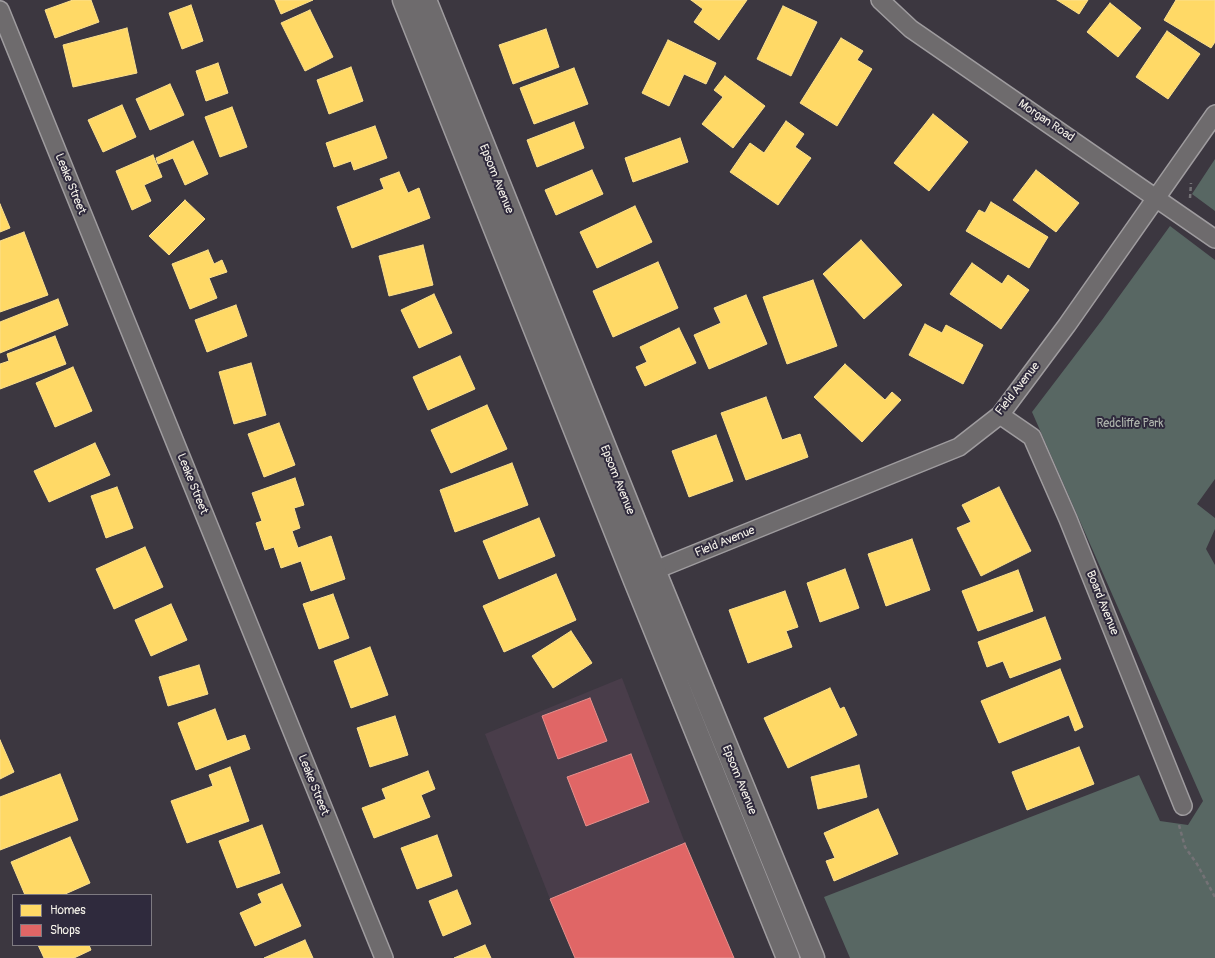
<!DOCTYPE html>
<html>
<head>
<meta charset="utf-8">
<style>
  body { margin:0 }
  #map { position:relative; width:1215px; height:958px; overflow:hidden; background:#3c3740; font-family:Pangolin,sans-serif }
  canvas { display:block }
  .legend { position:absolute; left:12px; top:894px; width:140px; height:52px; box-sizing:border-box; background:#2f2a3d; border:1px solid #7e7a81; margin:0; padding:5px 7px; list-style:none; font-size:12px; color:#f4f1e8 }
  .legend li { display:flex; align-items:center; gap:8px; height:20px }
  .legend b { width:20px; border:1px solid #7e7a81 }
</style>
</head>
<body>
<div id="map">
<canvas width="1215" height="958"></canvas>
<ul class="legend">
<li><b style="height:11px;background:#ffd966"></b>Homes</li>
<li><b style="height:11px;background:#e06666"></b>Shops</li>
</ul>
</div>
<script>
const context = document.querySelector('canvas').getContext('2d');
context.lineJoin = 'round';
function paint(path, color) {
  context.fillStyle = color;
  context.fill(path, 'evenodd');
}
function poly(rows) {
  const path = new Path2D();
  for (const r of rows) {
    path.moveTo(r[0], r[1]);
    for (let i = 2; i < r.length; i += 2) path.lineTo(r[i], r[i + 1]);
  }
  return path;
}
function trace(path, color, width, dash) {
  context.strokeStyle = color;
  context.lineWidth = width;
  context.lineCap = dash ? 'butt' : 'round';
  context.setLineDash(dash || []);
  context.stroke(path);
}
function label(font, color, halo, rows, align = 'center') {
  context.font = font + ' Pangolin,sans-serif';
  context.lineWidth = 4;
  context.setLineDash([]);
  context.textBaseline = 'middle';
  context.strokeStyle = halo;
  context.fillStyle = color;
  for (const [text, x, y, turn = 0] of rows) {
    context.save();
    context.translate(x, y);
    context.rotate((+turn || 0) * Math.PI / 180);
    context.textAlign = isNaN(turn) ? turn : align;
    if (halo) context.strokeText(text, 0, 0);
    context.fillText(text, 0, 0);
    context.restore();
  }
}
paint(poly([
  [622,678,685,843,550,899,485,734]
]), '#493d4a');
paint(poly([
  [1215,159,1215,211,1192,194],
  [1170,226,1215,260,1215,479,1197,504,1215,518,1215,529,1206,549,1215,565,1215,958,850,958,824,897,1139,775,1160,821,1188,825,1203,801,1032,412,1102,320]
]), '#586763');
const homes = poly([
  [73,0,91,0,99,22,55,38,45,10,73,0],
  [275,0,313,0,281,14,275,0],
  [691,0,747,0,719,40,694,22,703,9,691,0],
  [1057,0,1088,0,1079,14,1057,0],
  [1176,0,1215,0,1215,42,1211,48,1164,20,1176,0],
  [1110,3,1141,28,1118,57,1087,32,1110,3],
  [191,5,203,41,182,49,169,13,191,5],
  [783,6,817,22,791,76,757,59,783,6],
  [310,10,333,57,305,71,281,23,310,10],
  [127,28,137,73,73,87,63,45,127,28],
  [546,29,559,67,513,84,499,45,546,29],
  [1167,31,1200,54,1168,99,1136,77,1167,31],
  [841,38,863,51,857,60,872,69,837,126,800,103,841,38],
  [668,40,716,63,706,84,684,74,669,106,642,93,668,40],
  [218,63,228,93,206,101,196,71,218,63],
  [351,67,363,101,329,114,317,80,351,67],
  [574,68,588,104,534,124,520,88,574,68],
  [725,76,765,106,733,148,702,124,723,97,714,90,725,76],
  [170,84,184,115,150,130,136,99,170,84],
  [122,105,136,137,103,152,88,120,122,105],
  [232,107,247,147,220,157,205,117,232,107],
  [933,114,968,142,929,191,894,163,933,114],
  [786,121,804,134,795,147,811,158,778,205,730,172,750,143,764,153,786,121],
  [574,122,584,148,537,167,527,140,574,122],
  [375,126,387,158,354,170,351,161,334,167,326,143,375,126],
  [680,138,688,162,633,182,625,158,680,138],
  [193,141,208,174,185,185,173,158,158,164,156,158,193,141],
  [153,155,162,177,144,185,151,201,132,210,116,171,153,155],
  [592,170,603,194,556,215,545,190,592,170],
  [1036,170,1079,203,1056,232,1013,200,1036,170],
  [399,172,408,193,419,188,430,218,352,248,337,207,384,189,380,179,399,172],
  [185,200,205,219,169,255,149,236,185,200],
  [991,202,1048,237,1029,268,966,231,979,210,985,213,991,202],
  [0,204,10,228,0,232,0,204],
  [635,206,652,242,597,268,580,232,635,206],
  [24,232,48,295,0,312,0,241,24,232],
  [861,240,902,285,864,319,823,274,861,240],
  [423,245,433,285,389,296,379,256,423,245],
  [208,250,214,264,222,260,227,272,209,278,217,298,190,309,172,264,208,250],
  [658,262,678,308,613,337,593,291,658,262],
  [972,263,1002,284,1008,275,1029,290,1001,329,950,294,972,263],
  [813,280,837,346,787,364,763,297,813,280],
  [434,294,452,333,419,348,401,310,434,294],
  [746,295,767,344,709,369,694,335,721,323,714,308,746,295],
  [58,299,68,325,0,353,0,322,58,299],
  [236,305,247,336,207,352,195,320,236,305],
  [925,324,942,333,946,325,983,345,963,384,909,355,925,324],
  [679,328,696,363,645,386,636,367,647,362,640,347,679,328],
  [55,336,66,364,0,389,0,364,9,361,7,354,55,336],
  [460,356,475,389,428,410,413,377,460,356],
  [251,363,266,415,234,424,219,372,251,363],
  [845,364,885,400,892,392,901,400,862,442,814,397,845,364],
  [73,367,92,411,55,427,36,383,73,367],
  [766,397,782,440,800,434,808,457,746,480,721,413,766,397],
  [487,405,507,449,451,473,431,430,487,405],
  [279,423,295,465,264,477,248,434,279,423],
  [716,435,733,481,689,497,672,451,716,435],
  [95,443,110,475,49,502,34,471,95,443],
  [512,463,528,505,455,532,440,490,512,463],
  [295,478,304,505,294,508,300,528,292,531,298,548,331,536,345,579,311,591,301,561,281,568,274,547,265,550,256,523,262,521,252,493,295,478],
  [117,487,133,528,106,538,91,496,117,487],
  [999,487,1031,551,981,576,957,528,971,522,962,505,999,487],
  [539,518,555,556,499,579,483,541,539,518],
  [912,539,930,590,886,606,868,554,912,539],
  [145,547,163,587,114,609,96,569,145,547],
  [845,569,859,608,820,622,807,583,845,569],
  [1018,570,1033,611,978,631,962,591,1018,570],
  [556,574,576,620,504,652,483,606,556,574],
  [785,591,798,627,786,631,792,647,748,663,729,610,785,591],
  [333,594,349,638,319,649,303,604,333,594],
  [171,604,187,640,151,656,135,620,171,604],
  [1045,617,1061,659,1010,678,1003,661,987,667,978,642,1045,617],
  [571,631,592,663,553,688,532,656,571,631],
  [370,647,388,695,351,708,334,661,370,647],
  [199,665,208,694,168,706,159,677,199,665],
  [1060,669,1083,727,1075,731,1069,715,999,743,981,701,1060,669],
  [830,688,840,709,844,707,857,735,788,768,764,718,830,688],
  [215,709,227,741,245,735,250,749,196,770,178,723,215,709],
  [395,716,408,755,370,767,357,728,395,716],
  [0,740,14,772,0,779,0,740],
  [1079,747,1094,784,1027,810,1012,772,1079,747],
  [859,765,867,797,818,809,811,777,859,765],
  [230,767,249,821,187,843,171,801,213,786,209,775,230,767],
  [428,771,435,789,421,795,430,817,374,838,362,808,386,799,382,789,428,771],
  [60,774,78,820,0,850,0,797,60,774],
  [878,809,898,854,834,881,826,861,835,858,824,833,878,809],
  [262,825,280,873,237,888,219,841,262,825],
  [437,835,452,876,417,889,401,848,437,835],
  [70,837,90,883,63,895,25,895,11,862,70,837],
  [282,884,301,926,255,946,240,913,262,903,258,894,282,884],
  [457,890,471,924,443,936,429,901,457,890],
  [667,893,695,958,648,958,627,910,667,893],
  [305,940,313,958,264,958,305,940],
  [38,945,89,945,91,950,74,958,44,958,38,945],
  [485,945,491,958,454,958,485,945]
]);
paint(homes, '#ffd966');
trace(homes, '#fce08d', 1);
const shops = poly([
  [590,698,607,741,558,759,542,716,590,698],
  [631,754,649,802,586,826,567,777,631,754],
  [685,843,734,958,575,958,550,899,685,843]
]);
paint(shops, '#e06666');
trace(shops, '#e6908d', 1);
const minor = poly([
  [880,0,911,29,1215,239],
  [0,10,384,958],
  [1000,415,1032,437,1068,519,1183,806],
  [643,575,959,447,1000,415,1067,325,1215,114]
]);
const tertiary = poly([
  [404,0,634,578,788,958],
  [425,0,654,570,813,958]
]);
trace(minor, '#9f9c9f', 20);
trace(tertiary, '#9f9c9f', 25);
trace(poly([
  [1190,198,1191,183],
  [1179,825,1185,847,1197,864,1215,897]
]), '#747276', 2.5, [4, 3]);
trace(minor, '#6e6b6d', 17);
trace(tertiary, '#6e6b6d', 22);
label('12px', '#f4f1e8', '#2f2a3d', [
  ["Morgan Road",1046,121,34],
  ["Epsom Avenue",496,179,68],
  ["Leake Street",70,184,68],
  ["Field Avenue",1018,389,-52],
  ["Epsom Avenue",617,480,68],
  ["Leake Street",192,484,68],
  ["Field Avenue",725,542,-22],
  ["Board Avenue",1102,603,68],
  ["Epsom Avenue",739,780,68],
  ["Leake Street",313,785,68]
]);
label('12px', '#b0b6ae', '#2f2a3d', [
  ["Redcliffe Park",1130,424]
]);
</script>
</body>
</html>
